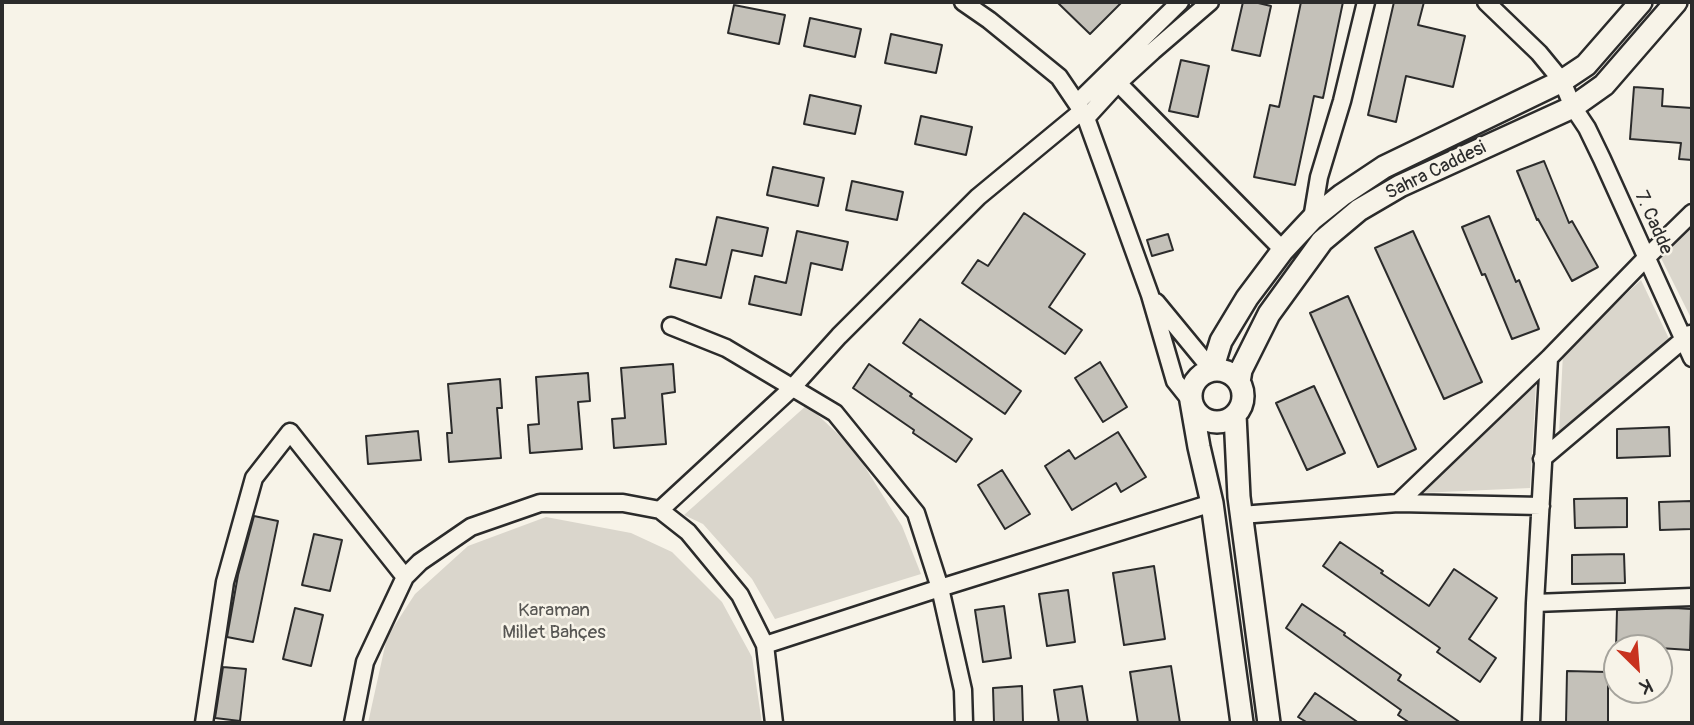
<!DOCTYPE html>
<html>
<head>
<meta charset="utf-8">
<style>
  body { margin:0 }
  #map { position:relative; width:1694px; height:725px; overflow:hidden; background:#f7f3e8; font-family:Pangolin,sans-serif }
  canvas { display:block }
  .frame { position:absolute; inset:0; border:4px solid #2b2b2b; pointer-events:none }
  .north { position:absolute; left:1603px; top:634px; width:70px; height:70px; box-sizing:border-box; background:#f7f3e8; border:2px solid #a5a39c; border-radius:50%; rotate:155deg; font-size:19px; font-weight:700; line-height:28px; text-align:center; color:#2b2b2b }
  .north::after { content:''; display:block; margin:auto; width:24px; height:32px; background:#c8321e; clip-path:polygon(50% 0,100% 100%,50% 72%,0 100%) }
</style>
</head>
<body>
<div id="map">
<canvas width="1694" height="725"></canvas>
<div class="frame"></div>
<div class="north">K</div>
</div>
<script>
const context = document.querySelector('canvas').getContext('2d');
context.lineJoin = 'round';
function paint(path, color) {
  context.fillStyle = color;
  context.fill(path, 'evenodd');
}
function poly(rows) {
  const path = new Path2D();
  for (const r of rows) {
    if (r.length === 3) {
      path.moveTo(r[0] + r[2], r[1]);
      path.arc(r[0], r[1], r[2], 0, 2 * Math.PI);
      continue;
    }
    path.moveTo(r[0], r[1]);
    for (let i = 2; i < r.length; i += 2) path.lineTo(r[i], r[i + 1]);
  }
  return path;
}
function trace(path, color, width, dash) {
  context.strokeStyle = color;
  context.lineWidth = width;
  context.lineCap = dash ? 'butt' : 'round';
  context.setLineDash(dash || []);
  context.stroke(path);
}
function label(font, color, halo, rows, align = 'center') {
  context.font = font + ' Pangolin,sans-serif';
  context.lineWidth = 5;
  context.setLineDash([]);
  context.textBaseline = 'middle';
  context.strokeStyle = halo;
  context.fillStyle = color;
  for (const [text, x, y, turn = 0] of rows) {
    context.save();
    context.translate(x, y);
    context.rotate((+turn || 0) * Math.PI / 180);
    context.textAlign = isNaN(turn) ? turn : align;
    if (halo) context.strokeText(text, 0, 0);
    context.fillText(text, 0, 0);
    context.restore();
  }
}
paint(poly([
  [1692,221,1692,320,1659,254],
  [1641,280,1672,345,1559,434,1563,353],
  [1536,383,1530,488,1420,493],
  [807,405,853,448,902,526,921,574,775,619,752,579,703,524,684,515],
  [546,517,631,533,672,552,722,602,752,657,762,723,368,723,387,637,415,594,468,546]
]), '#dad6cc');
const building = poly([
  [1057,2,1122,2,1090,34,1057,2],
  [1243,2,1254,2,1271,6,1260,56,1232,50,1243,2],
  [1301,2,1343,2,1323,98,1314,96,1295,185,1254,177,1270,105,1279,107,1301,2],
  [1394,2,1424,2,1418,25,1465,36,1453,87,1406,76,1396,122,1368,115,1394,2],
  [734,5,785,15,779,44,728,33,734,5],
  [810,18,861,29,855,57,804,46,810,18],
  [891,34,942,45,936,73,885,63,891,34],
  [1181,60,1209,66,1198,117,1169,111,1181,60],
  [1634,87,1663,89,1662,106,1692,108,1692,160,1679,159,1681,143,1630,139,1634,87],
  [810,95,861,106,855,134,804,124,810,95],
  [921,116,972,127,966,155,915,144,921,116],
  [1544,161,1569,223,1572,221,1598,267,1572,281,1538,219,1537,220,1517,171,1544,161],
  [773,167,824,178,818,206,767,195,773,167],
  [852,181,903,192,897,220,846,210,852,181],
  [1024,213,1085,254,1049,307,1082,330,1065,354,962,283,978,260,988,266,1024,213],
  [1489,216,1516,282,1519,280,1539,329,1512,339,1485,274,1482,275,1462,227,1489,216],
  [717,217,768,228,762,256,732,250,721,298,670,287,676,259,706,265,717,217],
  [797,231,848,242,842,270,811,263,801,315,749,304,755,276,786,283,797,231],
  [1413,231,1482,382,1444,399,1375,248,1413,231],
  [1168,234,1173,250,1152,256,1147,240,1168,234],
  [1348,296,1416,449,1378,467,1310,313,1348,296],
  [920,319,1021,391,1005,414,903,343,920,319],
  [1100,362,1127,407,1103,422,1075,378,1100,362],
  [673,364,675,392,662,394,666,444,614,448,612,419,625,418,621,368,673,364],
  [869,364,912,394,910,396,972,439,956,462,913,433,914,430,853,388,869,364],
  [588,373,590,401,578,402,582,449,530,453,528,425,539,424,536,377,588,373],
  [500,379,502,408,497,408,501,458,449,462,447,433,452,433,448,384,500,379],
  [1314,386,1345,453,1307,470,1276,403,1314,386],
  [1669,427,1670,456,1617,458,1617,429,1669,427],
  [418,431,421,460,368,464,366,436,418,431],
  [1118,432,1146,477,1121,492,1116,483,1072,510,1045,466,1069,450,1075,459,1118,432],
  [1002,470,1030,514,1005,529,978,485,1002,470],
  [1627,498,1627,527,1575,528,1574,499,1627,498],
  [1692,501,1692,529,1660,530,1659,502,1692,501],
  [254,516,278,521,253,642,227,637,238,575,254,516],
  [314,534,342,540,330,591,302,585,314,534],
  [1340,542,1383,571,1381,573,1429,606,1454,569,1497,598,1469,639,1496,658,1480,682,1437,652,1440,648,1323,566,1340,542],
  [1624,554,1625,583,1572,584,1572,555,1624,554],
  [1154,566,1165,639,1124,645,1113,573,1154,566],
  [1068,590,1075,642,1047,646,1039,594,1068,590],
  [1302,604,1345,633,1344,635,1401,675,1398,680,1461,723,1410,723,1398,715,1401,710,1286,628,1302,604],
  [1004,606,1011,658,983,662,975,610,1004,606],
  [295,608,323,615,311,666,283,659,295,608],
  [1674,608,1691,609,1690,650,1659,648,1616,648,1617,610,1674,608],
  [1171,666,1180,723,1138,723,1130,672,1171,666],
  [223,667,246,669,240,721,215,718,223,667],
  [1567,671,1608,672,1608,723,1566,723,1567,671],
  [1022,686,1023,723,994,723,993,688,1022,686],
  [1082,686,1088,723,1059,723,1054,690,1082,686],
  [1315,693,1359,723,1308,723,1298,717,1315,693]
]);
paint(building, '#c4c1b9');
trace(building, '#2b2b2b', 2);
const street = poly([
  [963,2,989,20,1059,77,1082,111,1086,118,1150,295,1175,381,1191,401],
  [1486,2,1539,53,1562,81,1573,107,1587,128,1602,159,1692,358],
  [1118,83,1283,250],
  [1077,103,1180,2],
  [1086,118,1118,83,1153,51,1210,2],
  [1312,219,1319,177,1342,101,1366,2],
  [1156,302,1212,370],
  [671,326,726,348,835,413,916,513,940,588,963,690,964,723],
  [1549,358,1535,603,1692,597],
  [1542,459,1690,334],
  [1398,503,1541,506],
  [660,510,792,388,839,336,978,197,1082,111],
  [1241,515,1398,503,1549,358,1646,258,1692,213],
  [765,645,940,588,1212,503],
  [204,723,225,582,254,478,290,432,405,577],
  [353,723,365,662,405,577,420,562,471,527,540,503,623,503,660,510,688,532,740,595,765,645,774,723],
  [1531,723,1535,603]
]);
const secondary = poly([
  [1217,396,26],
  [1212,370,1221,341,1247,298,1283,250,1312,219,1342,195,1384,167,1562,81,1586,65,1641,2],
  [1239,382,1241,370,1269,314,1322,241,1359,210,1400,186,1573,107,1604,85,1676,2],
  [1191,401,1199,447,1212,503,1242,723],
  [1235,415,1239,497,1269,723]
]);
trace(street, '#2b2b2b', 21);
trace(secondary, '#2b2b2b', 26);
trace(street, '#f7f3e8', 16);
trace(secondary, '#f7f3e8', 21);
label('19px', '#2b2b2b', '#f7f3e8', [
  ["Sahra Caddesi",1436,171,-26],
  ["7. Cadde",1653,223,66]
]);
label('19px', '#575653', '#f7f3e8', [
  ["Karaman",554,611],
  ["Millet Bahçes",554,633]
]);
</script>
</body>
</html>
